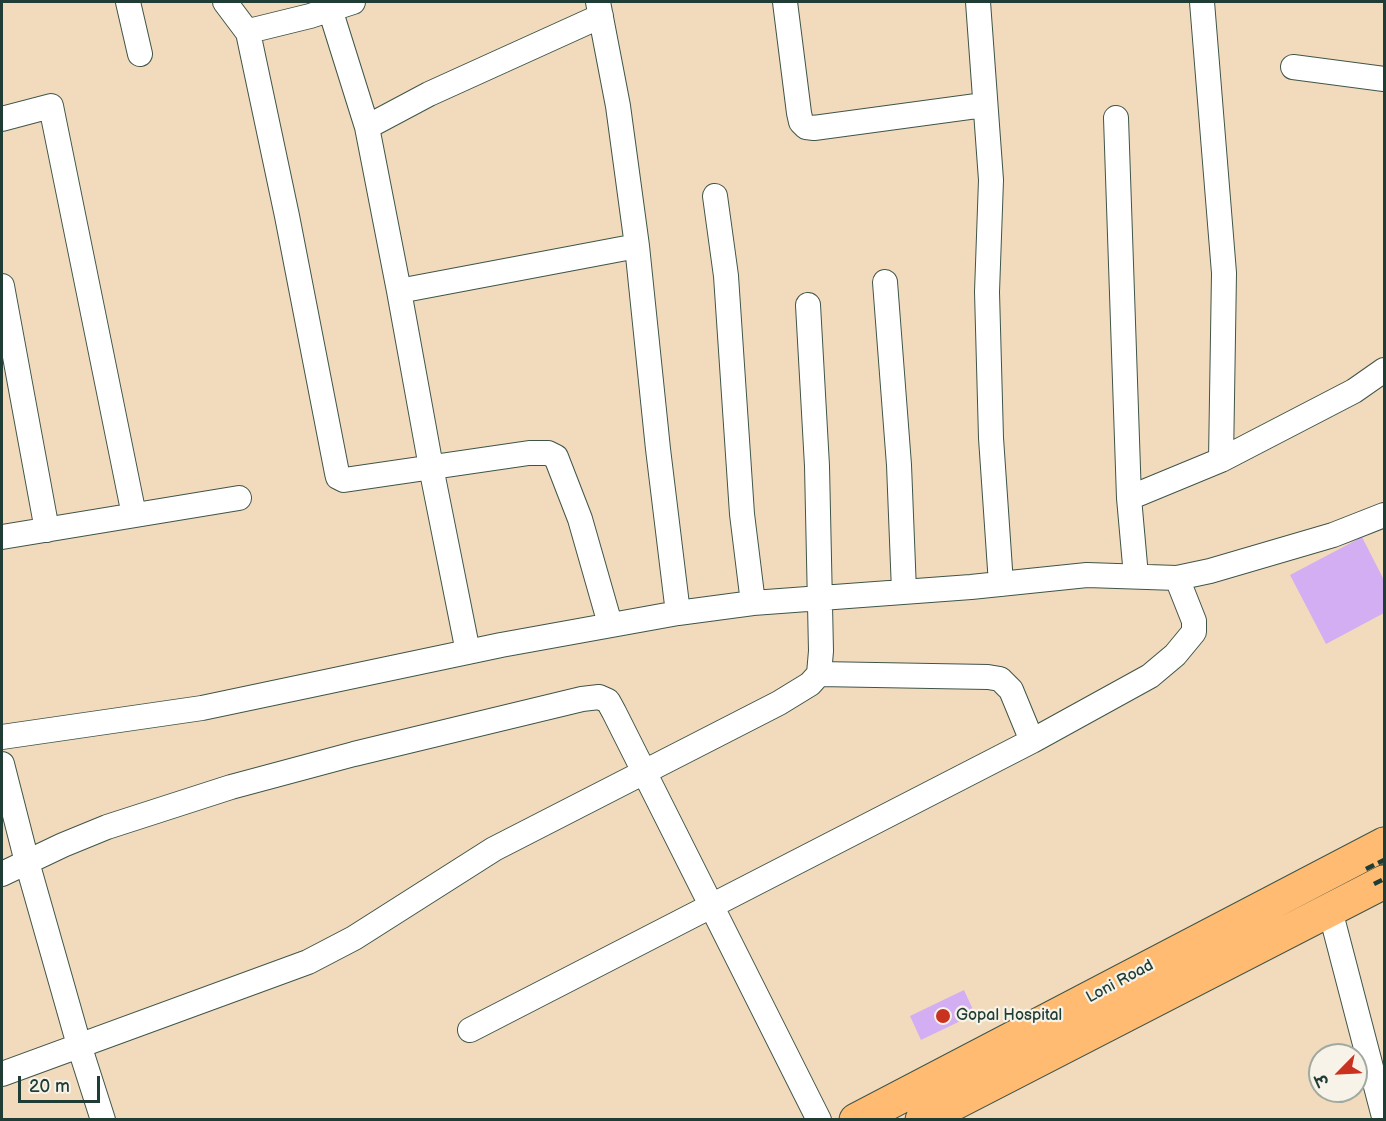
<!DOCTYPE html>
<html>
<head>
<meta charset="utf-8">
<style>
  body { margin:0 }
  #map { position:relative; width:1386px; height:1121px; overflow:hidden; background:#f2dbbc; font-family:"Balsamiq Sans","Playpen Sans Deva",sans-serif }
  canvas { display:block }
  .frame { position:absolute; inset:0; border:3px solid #1f3d34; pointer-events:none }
  .north { position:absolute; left:1308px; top:1043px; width:60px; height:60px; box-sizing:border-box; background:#f7f3e8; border:2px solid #a1aaa0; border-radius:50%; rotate:246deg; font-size:16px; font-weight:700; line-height:24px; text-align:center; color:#1f3d34 }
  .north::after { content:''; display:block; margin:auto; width:21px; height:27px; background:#c8321e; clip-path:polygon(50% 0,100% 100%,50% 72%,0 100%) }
  .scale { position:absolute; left:18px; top:1076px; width:82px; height:27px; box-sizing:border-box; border:3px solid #1f3d34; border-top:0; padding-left:8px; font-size:18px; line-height:21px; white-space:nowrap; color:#1f3d34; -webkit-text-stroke:4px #f7f3e8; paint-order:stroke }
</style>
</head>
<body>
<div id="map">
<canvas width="1386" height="1121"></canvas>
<div class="frame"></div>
<div class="north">उ</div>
<div class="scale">20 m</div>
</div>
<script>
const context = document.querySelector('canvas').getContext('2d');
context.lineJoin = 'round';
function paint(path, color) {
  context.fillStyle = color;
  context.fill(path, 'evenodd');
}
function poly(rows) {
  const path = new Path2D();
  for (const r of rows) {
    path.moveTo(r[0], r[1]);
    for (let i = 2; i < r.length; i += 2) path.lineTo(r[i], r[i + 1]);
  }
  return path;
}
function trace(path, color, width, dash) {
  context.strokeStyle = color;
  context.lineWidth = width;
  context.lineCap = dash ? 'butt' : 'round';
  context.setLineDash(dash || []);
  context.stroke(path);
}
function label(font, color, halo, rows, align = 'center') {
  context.font = font + ' "Balsamiq Sans",sans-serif';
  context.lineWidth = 4.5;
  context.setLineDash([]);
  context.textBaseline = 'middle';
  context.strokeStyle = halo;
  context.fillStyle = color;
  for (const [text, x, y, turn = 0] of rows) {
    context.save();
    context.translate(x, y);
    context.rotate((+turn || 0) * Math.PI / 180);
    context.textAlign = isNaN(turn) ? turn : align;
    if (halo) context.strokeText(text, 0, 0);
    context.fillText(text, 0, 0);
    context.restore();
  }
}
paint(poly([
  [1362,537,1384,580,1384,613,1326,644,1290,575],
  [964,990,975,1014,921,1040,910,1016]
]), '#d3aef3');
const street = poly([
  [128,2,140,54],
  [225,2,249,34],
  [353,2,310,16,253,30,249,37,287,216,337,473,338,477,344,480,529,453,548,453,556,457,580,519,610,624],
  [598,2,618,106,637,246,658,449,678,613],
  [785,2,799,113,801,122,806,127,814,128,984,105],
  [978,2,991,180,987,292,991,438,1001,584],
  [1202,2,1224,273,1221,460],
  [330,9,367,127,399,291,431,467,468,652],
  [1293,67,1384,79],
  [1116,118,1129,498],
  [2,119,51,106,134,515],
  [367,127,429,94,601,16],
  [715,196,726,276,742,514,753,603],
  [885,282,899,465,904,591],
  [2,286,47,530],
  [399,291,637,246],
  [2,537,239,498],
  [1136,576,1129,498,1221,460,1354,391,1384,370],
  [819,674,988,677,1000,679,1011,690,1032,741],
  [2,737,202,708,501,645,678,613,753,603,971,587,1087,575,1177,578,1210,571,1333,535,1384,515],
  [2,764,27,862,79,1045,103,1120],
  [2,874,63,845,107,827,231,787,354,754,582,699,599,697,608,701,614,712,819,1120],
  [1330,910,1384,1117],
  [470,1030,1032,741,1150,676,1175,655,1194,632,1194,621,1177,578],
  [2,1074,308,962,354,938,494,849,779,703,810,684,819,674,821,651,817,466,808,305]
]);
const highway = poly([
  [856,1120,1384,844],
  [922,1120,1384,882]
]);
trace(street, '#3f5548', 26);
trace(highway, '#3f5548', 35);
trace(street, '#fff', 24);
trace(highway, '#ffbb71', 33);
trace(poly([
  [1366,869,1384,860],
  [1374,884,1384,879]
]), '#1f3d34', 4.5, [9, 4.5]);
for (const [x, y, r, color] of [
  [943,1016,8,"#c8321e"]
]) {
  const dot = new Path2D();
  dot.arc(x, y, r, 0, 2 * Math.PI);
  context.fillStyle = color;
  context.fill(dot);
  trace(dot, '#f7f3e8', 2);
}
label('16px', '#1f3d34', '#f7f3e8', [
  ["Loni Road",1120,982,-28]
]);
label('16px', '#1f3d34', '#f7f3e8', [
  ["Gopal Hospital",956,1016]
], 'left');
</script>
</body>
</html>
